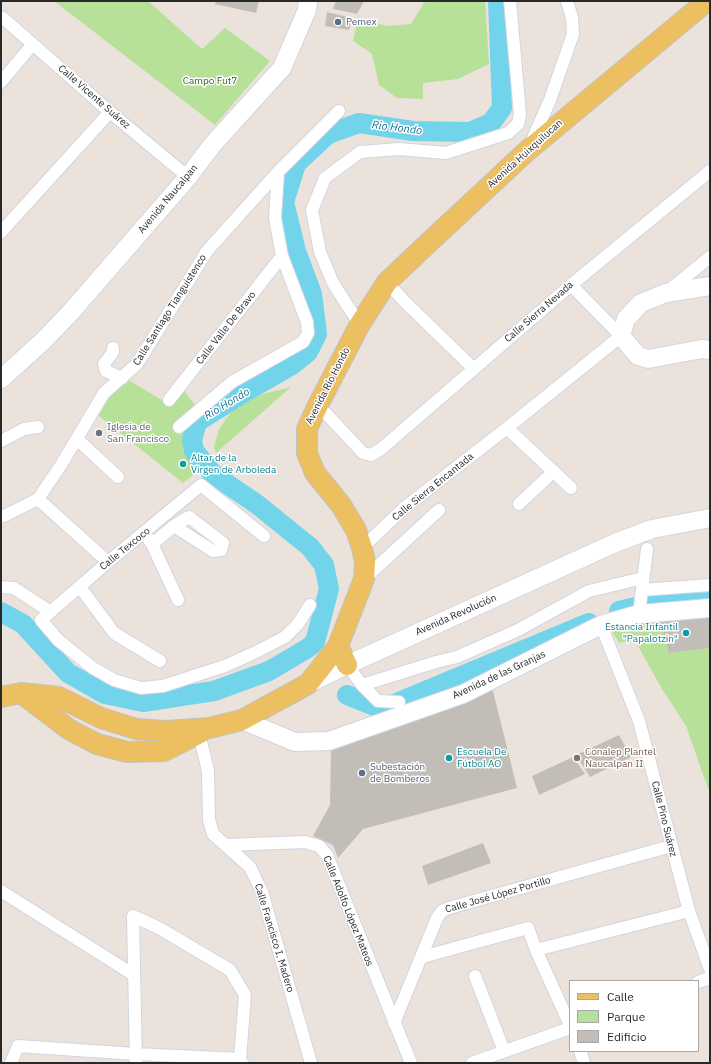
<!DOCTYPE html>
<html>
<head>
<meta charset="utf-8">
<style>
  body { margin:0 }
  #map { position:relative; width:711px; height:1064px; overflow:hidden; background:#ebe3db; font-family:"IBM Plex Sans",sans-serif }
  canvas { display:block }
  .frame { position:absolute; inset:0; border:2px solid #292929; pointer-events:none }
  .legend { position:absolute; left:569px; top:980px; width:130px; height:72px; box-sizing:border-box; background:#fff; border:1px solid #a9a9a9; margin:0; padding:5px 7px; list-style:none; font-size:12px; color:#292929 }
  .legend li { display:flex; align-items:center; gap:8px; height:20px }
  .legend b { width:20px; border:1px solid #a9a9a9 }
</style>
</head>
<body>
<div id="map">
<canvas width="711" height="1064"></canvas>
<div class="frame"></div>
<ul class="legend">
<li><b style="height:5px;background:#ecbf60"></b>Calle</li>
<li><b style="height:11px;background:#b7e099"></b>Parque</li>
<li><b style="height:11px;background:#c3bdb8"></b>Edificio</li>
</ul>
</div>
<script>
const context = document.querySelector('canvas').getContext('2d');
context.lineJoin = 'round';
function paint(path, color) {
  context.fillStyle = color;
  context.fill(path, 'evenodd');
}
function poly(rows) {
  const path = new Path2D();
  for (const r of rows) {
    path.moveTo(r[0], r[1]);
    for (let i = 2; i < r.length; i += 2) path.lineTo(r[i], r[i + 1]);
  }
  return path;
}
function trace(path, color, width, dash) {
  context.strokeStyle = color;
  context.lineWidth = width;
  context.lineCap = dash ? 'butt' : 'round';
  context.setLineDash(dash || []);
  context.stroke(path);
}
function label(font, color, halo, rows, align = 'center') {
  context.font = font + ' "IBM Plex Sans",sans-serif';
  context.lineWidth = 3;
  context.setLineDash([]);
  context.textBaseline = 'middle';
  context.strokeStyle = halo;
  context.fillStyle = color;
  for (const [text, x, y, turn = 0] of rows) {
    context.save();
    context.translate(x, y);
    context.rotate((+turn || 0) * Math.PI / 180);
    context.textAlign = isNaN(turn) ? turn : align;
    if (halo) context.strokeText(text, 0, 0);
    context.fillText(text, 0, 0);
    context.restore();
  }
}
paint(poly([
  [54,1,148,1,202,49,225,28,270,61,215,125],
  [425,1,485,1,489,64,458,79,423,83,423,99,397,98,379,85,372,54,353,41,358,19,388,26,411,24],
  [125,378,162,400,180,385,198,409,187,418,186,435,189,455,202,468,183,483,88,407,106,389],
  [291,387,216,453,214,447,219,429,234,408,263,394],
  [659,618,669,653,710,648,710,794,686,726,662,689,634,639,619,643,610,628]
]), '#b7e099');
trace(poly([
  [619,611,660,601,710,601],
  [1,612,23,624,68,673,105,694,143,702,214,691,269,671,308,648,315,642,329,589,324,565,310,547,258,505,214,475,194,451,192,440,197,422,243,393,292,365,308,352,317,334,312,294,296,251,284,202,296,164,328,134,359,123,413,131,470,132,491,123,502,108,498,1],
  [347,695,382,709,589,623]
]), '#71d4ea', 20);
paint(poly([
  [216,1,259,1,256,13,215,4],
  [336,1,364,1,357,14,333,9],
  [327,12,352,18,349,30,325,26],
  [710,615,710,648,669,653,659,618],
  [491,683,517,788,363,829,338,858,333,845,313,836,330,805,331,749],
  [619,735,631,757,590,777,576,755],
  [573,757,585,774,539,795,532,776],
  [483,843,491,863,428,885,422,866]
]), '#c3bdb8');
const street = poly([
  [1,17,3,18,110,112,188,177],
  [1,82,33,44],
  [530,145,550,100,573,34,572,18,567,1],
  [1,232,110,112],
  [387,282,404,301,474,369],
  [667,292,710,257],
  [360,324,347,305,333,283,320,252,312,210,325,178,360,152,399,149,446,153,508,133,518,124,520,114,510,1],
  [113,348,113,352,104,364,106,371,122,378],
  [169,400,282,256],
  [318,405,363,453,371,455,381,449,571,285,710,171],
  [179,427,232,382,303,342,308,333,307,322,282,256,275,218,278,172],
  [507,428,571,488],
  [77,439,118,477],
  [1,441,24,429,38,427],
  [38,499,108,562],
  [519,504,554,471],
  [1,516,4,516,38,499,61,465,104,393,137,364,207,251,278,172,339,111],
  [264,536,201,485,108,562,41,620,58,640,93,668,114,680,141,688,163,686,225,666,256,652,285,637,298,624,310,605],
  [147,537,152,544,178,600],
  [152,544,174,526,189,517,223,543,221,550,213,551,174,526],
  [362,548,404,508,507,428,621,336,571,285],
  [364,579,439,510],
  [1,587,14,588,46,609,48,613],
  [80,587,114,633,160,661],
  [642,590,710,585],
  [639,614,647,549],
  [601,625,639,721,689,911,710,969],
  [347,665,362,685,378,701,399,702],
  [362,685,436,662,457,657,518,630,589,591,643,578],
  [199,733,208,771,209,820,213,834,250,867,262,892,311,1063],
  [226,845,305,842,319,846,327,855,411,1063],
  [1,891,134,975],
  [536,950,689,911],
  [422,957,528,928,536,950,570,1025],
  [475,976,504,1051],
  [698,982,710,978],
  [394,1023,437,918,442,911,449,908,671,846],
  [580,1051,584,1063],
  [11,1063,18,1046,136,1054,240,1059],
  [136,1063,133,916,159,928,230,970,245,995,240,1059,242,1063],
  [472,1063,570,1028]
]);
const secondary = poly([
  [710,286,666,293,641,303,626,319,621,336,638,356,648,359,702,349,710,350],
  [1,379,43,341,70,313,188,177,213,144,282,68,307,10,308,1],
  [308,684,347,665,615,543,652,529,710,518],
  [242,720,295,742,329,741,463,694,601,625,639,614,710,608]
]);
const primary = poly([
  [338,646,347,665],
  [21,693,70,730,97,744,127,752,164,751,200,733],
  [1,697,21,693,59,697,101,718,136,729,166,731,209,728,242,720,308,684,338,646,364,579,365,562,362,548,356,530,341,505,315,473,307,453,307,429,318,405,360,324,387,282,423,248,527,151,707,1]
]);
trace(street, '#d1d5e2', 14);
trace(secondary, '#d1d5e2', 20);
trace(primary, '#c3c3c3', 22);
trace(street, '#fff', 12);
trace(secondary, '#fff', 18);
trace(primary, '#ecbf60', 20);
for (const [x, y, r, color] of [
  [338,22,4,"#5c6f8a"],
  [99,433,4,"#6b7280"],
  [183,464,4,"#0f9aa8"],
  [686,633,4,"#0f9aa8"],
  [449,758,4,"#0f9aa8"],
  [577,758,4,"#8d6e63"],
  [362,773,4,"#5c6f8a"]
]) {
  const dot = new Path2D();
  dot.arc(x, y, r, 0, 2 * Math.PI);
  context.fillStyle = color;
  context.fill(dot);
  trace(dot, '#fff', 1.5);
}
label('10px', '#4e5e75', '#fff', [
  ["Pemex",346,22],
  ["Subestación",370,767],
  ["de Bomberos",370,779]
], 'left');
label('10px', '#31631c', '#fff', [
  ["Campo Fut7",210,81]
]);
label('10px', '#292929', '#fff', [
  ["Calle Vicente Suárez",94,97,41],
  ["Avenida Huixquilucan",525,154,-42],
  ["Avenida Naucalpan",168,199,-50],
  ["Calle Santiago Tianguistenco",170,310,-58],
  ["Calle Sierra Nevada",539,312,-41],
  ["Calle Valle De Bravo",226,328,-52],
  ["Avenida Río Hondo",328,386,-63],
  ["Calle Sierra Encantada",433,487,-39],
  ["Calle Texcoco",125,549,-39],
  ["Avenida Revolución",456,615,-24],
  ["Avenida de las Granjas",499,675,-25],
  ["Calle Pino Suárez",664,819,76],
  ["Calle José López Portillo",498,895,-16],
  ["Calle Adolfo López Mateos",348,911,68],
  ["Calle Francisco I. Madero",274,938,73]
]);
label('10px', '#5b616d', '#fff', [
  ["Iglesia de",107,427],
  ["San Francisco",107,439]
], 'left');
label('10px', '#0d838f', '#fff', [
  ["Altar de la",191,458],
  ["Virgen de Arboleda",191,470],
  ["Estancia Infantil",678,627,"right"],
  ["\"Papalotzin\"",678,639,"right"],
  ["Escuela De",457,752],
  ["Fútbol AO",457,764]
], 'left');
label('10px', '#785e54', '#fff', [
  ["Conalep Plantel",585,752],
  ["Naucalpan II",585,764]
], 'left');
label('italic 11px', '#127395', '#fff', [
  ["Rio Hondo",397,128,7],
  ["Rio Hondo",227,404,-31]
]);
</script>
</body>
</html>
